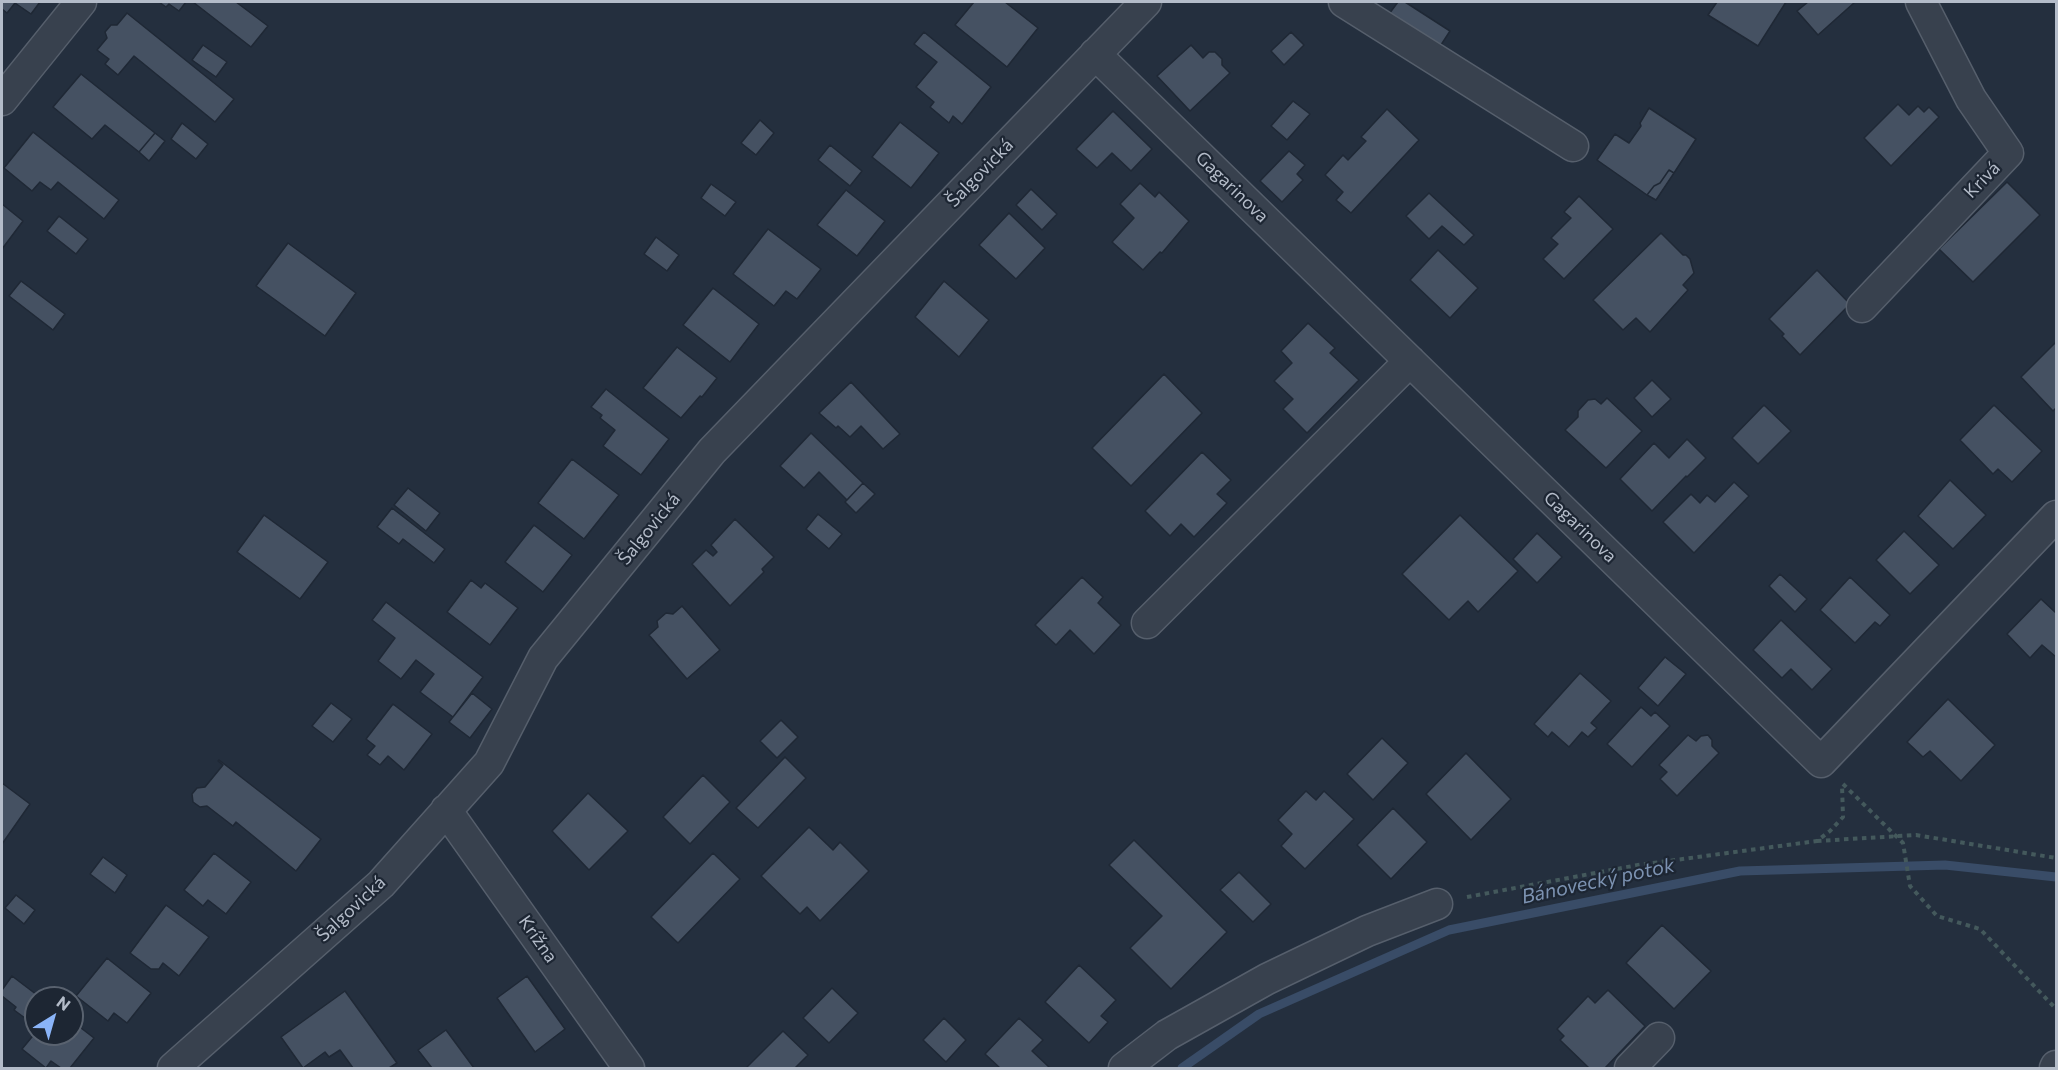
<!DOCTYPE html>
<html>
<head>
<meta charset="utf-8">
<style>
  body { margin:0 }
  #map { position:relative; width:2058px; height:1070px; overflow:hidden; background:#242f3e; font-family:Commissioner,sans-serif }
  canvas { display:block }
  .frame { position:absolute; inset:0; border:3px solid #b4bcc9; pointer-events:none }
  .north { position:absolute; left:24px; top:986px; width:60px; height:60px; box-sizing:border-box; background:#1d2633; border:2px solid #59626f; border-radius:50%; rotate:37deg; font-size:16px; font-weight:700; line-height:24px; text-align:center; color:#b4bcc9 }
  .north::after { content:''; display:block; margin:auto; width:21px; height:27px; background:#8ab4f8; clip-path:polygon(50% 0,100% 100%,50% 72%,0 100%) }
</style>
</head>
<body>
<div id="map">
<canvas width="2058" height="1070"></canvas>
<div class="frame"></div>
<div class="north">N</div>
</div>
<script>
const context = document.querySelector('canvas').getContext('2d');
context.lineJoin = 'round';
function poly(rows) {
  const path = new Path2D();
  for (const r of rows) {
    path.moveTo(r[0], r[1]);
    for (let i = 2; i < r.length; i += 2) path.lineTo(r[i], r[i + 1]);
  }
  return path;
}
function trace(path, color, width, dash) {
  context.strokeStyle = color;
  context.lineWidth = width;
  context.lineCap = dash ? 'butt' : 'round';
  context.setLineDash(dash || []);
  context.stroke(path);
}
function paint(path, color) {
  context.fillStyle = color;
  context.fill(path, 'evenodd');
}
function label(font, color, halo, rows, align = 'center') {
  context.font = font + ' Commissioner,sans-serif';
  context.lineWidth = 4.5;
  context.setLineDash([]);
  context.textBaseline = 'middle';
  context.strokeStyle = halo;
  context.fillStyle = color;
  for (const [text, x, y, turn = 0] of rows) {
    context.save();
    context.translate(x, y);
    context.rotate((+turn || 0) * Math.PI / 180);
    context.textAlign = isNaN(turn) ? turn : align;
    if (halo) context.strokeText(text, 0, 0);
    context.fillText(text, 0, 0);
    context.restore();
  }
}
trace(poly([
  [1182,1068,1259,1014,1449,930,1740,871,1945,865,2056,877]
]), '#394c67', 9);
const building = poly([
  [2,2,40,2,31,14,15,3,7,13,2,9,2,2],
  [159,2,186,2,179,11,169,4,166,7,159,2],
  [193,2,236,2,268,26,251,47,193,2],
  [974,2,1005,2,1038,28,1007,67,955,25,974,2],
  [1398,2,1405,2,1450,31,1439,48,1389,14,1398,2],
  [1717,2,1786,2,1758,46,1708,15,1717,2],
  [1808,2,1855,2,1818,35,1797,11,1808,2],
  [127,13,234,99,215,122,134,56,118,75,105,64,109,59,97,50,107,38,105,32,111,25,117,25,127,13],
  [924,32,991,87,962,124,953,116,949,123,930,107,934,102,916,87,937,62,914,44,924,32],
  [1291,32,1304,45,1284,65,1271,51,1291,32],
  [203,45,227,62,216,77,192,60,203,45],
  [1191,45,1203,58,1209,52,1215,52,1222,59,1222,65,1230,73,1190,111,1157,76,1191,45],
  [81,74,155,133,139,152,105,125,92,139,53,107,81,74],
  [1293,101,1310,114,1287,140,1271,126,1293,101],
  [1898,104,1909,115,1918,106,1924,112,1929,107,1939,117,1891,166,1864,138,1898,104],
  [1649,108,1696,139,1674,173,1669,170,1660,183,1654,186,1647,195,1597,160,1615,134,1629,143,1641,126,1640,123,1649,108],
  [1387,109,1419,140,1351,213,1336,200,1343,192,1325,175,1343,155,1348,160,1366,141,1361,137,1387,109],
  [1113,111,1152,149,1131,171,1112,153,1097,168,1076,149,1113,111],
  [760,120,774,133,756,155,741,143,760,120],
  [900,122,939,153,911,188,872,157,900,122],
  [182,123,208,144,196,159,171,139,182,123],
  [33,132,119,200,104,219,58,182,51,190,40,182,32,191,4,168,33,132],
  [155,133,165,141,149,161,139,152,155,133],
  [830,145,862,171,850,186,818,160,830,145],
  [1289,151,1305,165,1297,174,1303,180,1282,202,1260,181,1289,151],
  [1669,170,1674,173,1656,200,1647,195,1654,186,1660,183,1669,170],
  [2007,182,2040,215,1973,282,1939,249,2007,182],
  [1140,183,1155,197,1159,192,1189,221,1162,253,1160,252,1143,270,1112,242,1134,218,1120,204,1140,183],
  [711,184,736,202,725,216,701,198,711,184],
  [1031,189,1057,214,1042,230,1016,205,1031,189],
  [846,190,885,221,857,256,817,225,846,190],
  [1429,193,1474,235,1464,245,1442,226,1429,239,1406,216,1429,193],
  [1579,196,1613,229,1564,279,1543,259,1558,244,1551,238,1571,218,1564,212,1579,196],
  [2,204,23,221,2,249,2,204],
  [1009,213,1045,248,1016,279,979,245,1009,213],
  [59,216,88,239,76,254,47,231,59,216],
  [768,229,821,269,797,299,786,291,774,306,733,274,768,229],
  [1661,233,1683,255,1686,255,1690,259,1694,273,1683,285,1688,290,1650,332,1636,318,1623,330,1593,300,1661,233],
  [656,237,679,255,667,271,644,254,656,237],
  [288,243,356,293,325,336,256,286,288,243],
  [1438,250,1478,288,1450,318,1410,280,1438,250],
  [1817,270,1850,304,1800,355,1782,336,1784,334,1769,319,1817,270],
  [21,281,65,314,53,330,9,296,21,281],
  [944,281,989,320,959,357,915,317,944,281],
  [713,288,759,324,730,362,683,325,713,288],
  [1308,323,1335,348,1330,353,1359,380,1307,433,1283,409,1293,399,1274,381,1292,363,1281,351,1308,323],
  [2055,343,2056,345,2056,408,2053,411,2021,377,2055,343],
  [677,347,717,378,702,397,700,396,681,418,643,388,677,347],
  [1164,374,1202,413,1131,486,1092,448,1164,374],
  [1652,380,1671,399,1652,417,1634,398,1652,380],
  [851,382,900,434,883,449,861,426,850,437,838,426,836,428,819,413,851,382],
  [606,389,669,439,641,475,603,446,615,430,600,418,602,415,591,407,606,389],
  [1607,398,1642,431,1606,468,1565,430,1578,417,1578,411,1588,400,1595,399,1601,404,1607,398],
  [1764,405,1791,431,1758,464,1732,438,1764,405],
  [1994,405,2042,451,2012,482,1998,469,1993,474,1960,440,1994,405],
  [811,433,863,483,847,500,819,472,804,488,780,466,811,433],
  [1687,439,1706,458,1687,477,1686,476,1652,511,1620,479,1654,443,1669,458,1687,439],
  [1202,452,1231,480,1217,494,1227,503,1194,537,1181,524,1170,536,1145,511,1202,452],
  [572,459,619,495,584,539,538,503,572,459],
  [1950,480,1986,515,1953,549,1918,516,1950,480],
  [1734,482,1749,496,1694,553,1663,522,1691,494,1700,503,1707,495,1715,502,1734,482],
  [863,483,875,494,856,513,845,502,863,483],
  [408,488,440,513,426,531,394,505,408,488],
  [392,508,445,549,434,563,403,539,399,544,377,527,392,508],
  [818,514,842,534,829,549,806,529,818,514],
  [264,515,328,562,300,599,237,552,264,515],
  [1460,515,1518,571,1478,612,1468,601,1449,620,1402,574,1460,515],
  [735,519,774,557,762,569,764,572,730,606,692,564,706,550,713,556,717,552,711,545,735,519],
  [534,525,572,555,543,592,505,562,534,525],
  [1904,531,1939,565,1910,594,1876,560,1904,531],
  [1537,533,1562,557,1537,583,1513,559,1537,533],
  [1780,574,1807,599,1795,612,1769,586,1780,574],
  [1082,577,1103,597,1098,603,1121,625,1094,654,1070,630,1056,645,1035,625,1082,577],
  [1850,577,1890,615,1880,626,1875,622,1855,643,1820,610,1850,577],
  [471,580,481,588,485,583,518,608,490,645,447,612,471,580],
  [2041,599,2056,613,2056,657,2042,645,2030,658,2007,634,2041,599],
  [386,602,483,677,453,717,420,692,434,674,416,660,401,679,378,661,395,638,372,620,386,602],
  [682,606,720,650,687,679,649,635,658,627,657,621,666,613,673,614,682,606],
  [1781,620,1832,669,1812,690,1791,669,1782,678,1753,650,1781,620],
  [1665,657,1686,674,1658,706,1638,688,1665,657],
  [1580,673,1611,701,1591,723,1597,728,1588,737,1582,732,1569,747,1552,732,1548,737,1534,724,1580,673],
  [472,693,492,709,470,738,449,722,472,693],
  [1948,699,1995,745,1961,781,1930,751,1923,757,1907,742,1948,699],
  [331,703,352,719,333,742,312,726,331,703],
  [393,704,432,734,404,770,388,756,380,765,367,755,375,746,366,739,393,704],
  [1641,707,1651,716,1655,712,1670,726,1632,767,1607,744,1641,707],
  [781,720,798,737,777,758,760,741,781,720],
  [1688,735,1696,741,1701,736,1708,735,1712,740,1712,746,1719,753,1677,796,1660,779,1667,772,1659,765,1688,735],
  [1382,738,1408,763,1373,800,1347,774,1382,738],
  [1466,753,1511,799,1471,840,1426,794,1466,753],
  [785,757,806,778,758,828,736,808,785,757],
  [219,760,321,839,296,871,236,822,233,826,207,806,200,807,193,802,192,794,197,788,205,787,223,765,218,761,219,760],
  [703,775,730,802,690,844,663,817,703,775],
  [2,783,30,804,2,844,2,783],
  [1306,791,1316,800,1324,791,1354,819,1305,869,1281,846,1292,834,1278,820,1306,791],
  [588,793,628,831,589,870,552,831,588,793],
  [1393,808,1427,842,1391,879,1357,845,1393,808],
  [809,827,833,850,840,842,869,871,820,921,807,907,800,914,761,876,809,827],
  [1134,840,1227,932,1171,989,1130,948,1162,916,1109,865,1134,840],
  [214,853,251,882,226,914,208,900,203,906,184,890,214,853],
  [713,853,740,879,678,943,651,917,713,853],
  [103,857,127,875,115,893,90,874,103,857],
  [1239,872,1271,904,1253,922,1220,890,1239,872],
  [16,895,35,910,24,924,5,908,16,895],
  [166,905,209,937,179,976,163,963,159,969,151,969,130,953,166,905],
  [1662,925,1711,971,1674,1009,1626,963,1662,925],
  [107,958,151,993,127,1023,114,1013,108,1021,76,996,107,958],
  [1079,965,1116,1000,1101,1016,1108,1022,1089,1043,1045,1002,1079,965],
  [12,976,41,998,36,998,36,1012,29,1021,14,1010,16,1007,2,996,2,990,12,976],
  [527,976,565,1029,535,1052,497,998,527,976],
  [832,988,858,1013,829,1043,803,1018,832,988],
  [1608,990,1645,1026,1605,1068,1589,1068,1560,1040,1564,1036,1557,1029,1588,996,1595,1003,1608,990],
  [345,991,397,1063,389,1068,353,1068,340,1050,329,1057,325,1052,303,1068,281,1037,345,991],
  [944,1018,966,1040,946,1062,923,1040,944,1018],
  [1019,1018,1043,1040,1032,1051,1050,1068,1000,1068,985,1054,1019,1018],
  [72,1021,94,1038,70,1068,61,1068,51,1061,46,1068,22,1049,36,1032,36,1034,72,1034,72,1021],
  [446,1030,474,1068,432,1068,418,1050,446,1030],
  [783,1031,808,1055,795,1068,746,1068,783,1031]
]);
paint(building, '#455162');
trace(building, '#1f2835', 1.5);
const minor = poly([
  [1344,2,1573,146],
  [1095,54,1821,762,2056,516],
  [2,100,81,2],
  [1862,307,2008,153,1971,99,1921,2],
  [1147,623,1410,361],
  [446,810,629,1068],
  [173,1068,381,884,489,763,543,658,712,451,1146,2],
  [1124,1068,1167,1035,1267,979,1367,931,1437,904],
  [1630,1068,1659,1038],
  [2055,1068,2056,1066]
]);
trace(minor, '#565f6c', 33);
trace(poly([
  [1843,784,1903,843,1910,886,1937,916,1980,929,2056,1009],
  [1817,841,1916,835,2056,858],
  [1467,897,1638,865,1817,841,1830,831,1843,817,1842,785]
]), '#44595c', 4, [4.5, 4.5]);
trace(minor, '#38414e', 30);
label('18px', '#b4bcc9', '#1d2633', [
  ["Šalgovická",980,173,-46],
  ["Krivá",1982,180,-46],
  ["Gagarinova",1232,187,44],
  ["Gagarinova",1580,527,44],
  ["Šalgovická",649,529,-51],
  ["Šalgovická",351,909,-43],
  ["Krížna",538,939,55]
]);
label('italic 20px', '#7c92b1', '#1d2633', [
  ["Bánovecký potok",1598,881,-12]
]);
</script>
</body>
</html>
